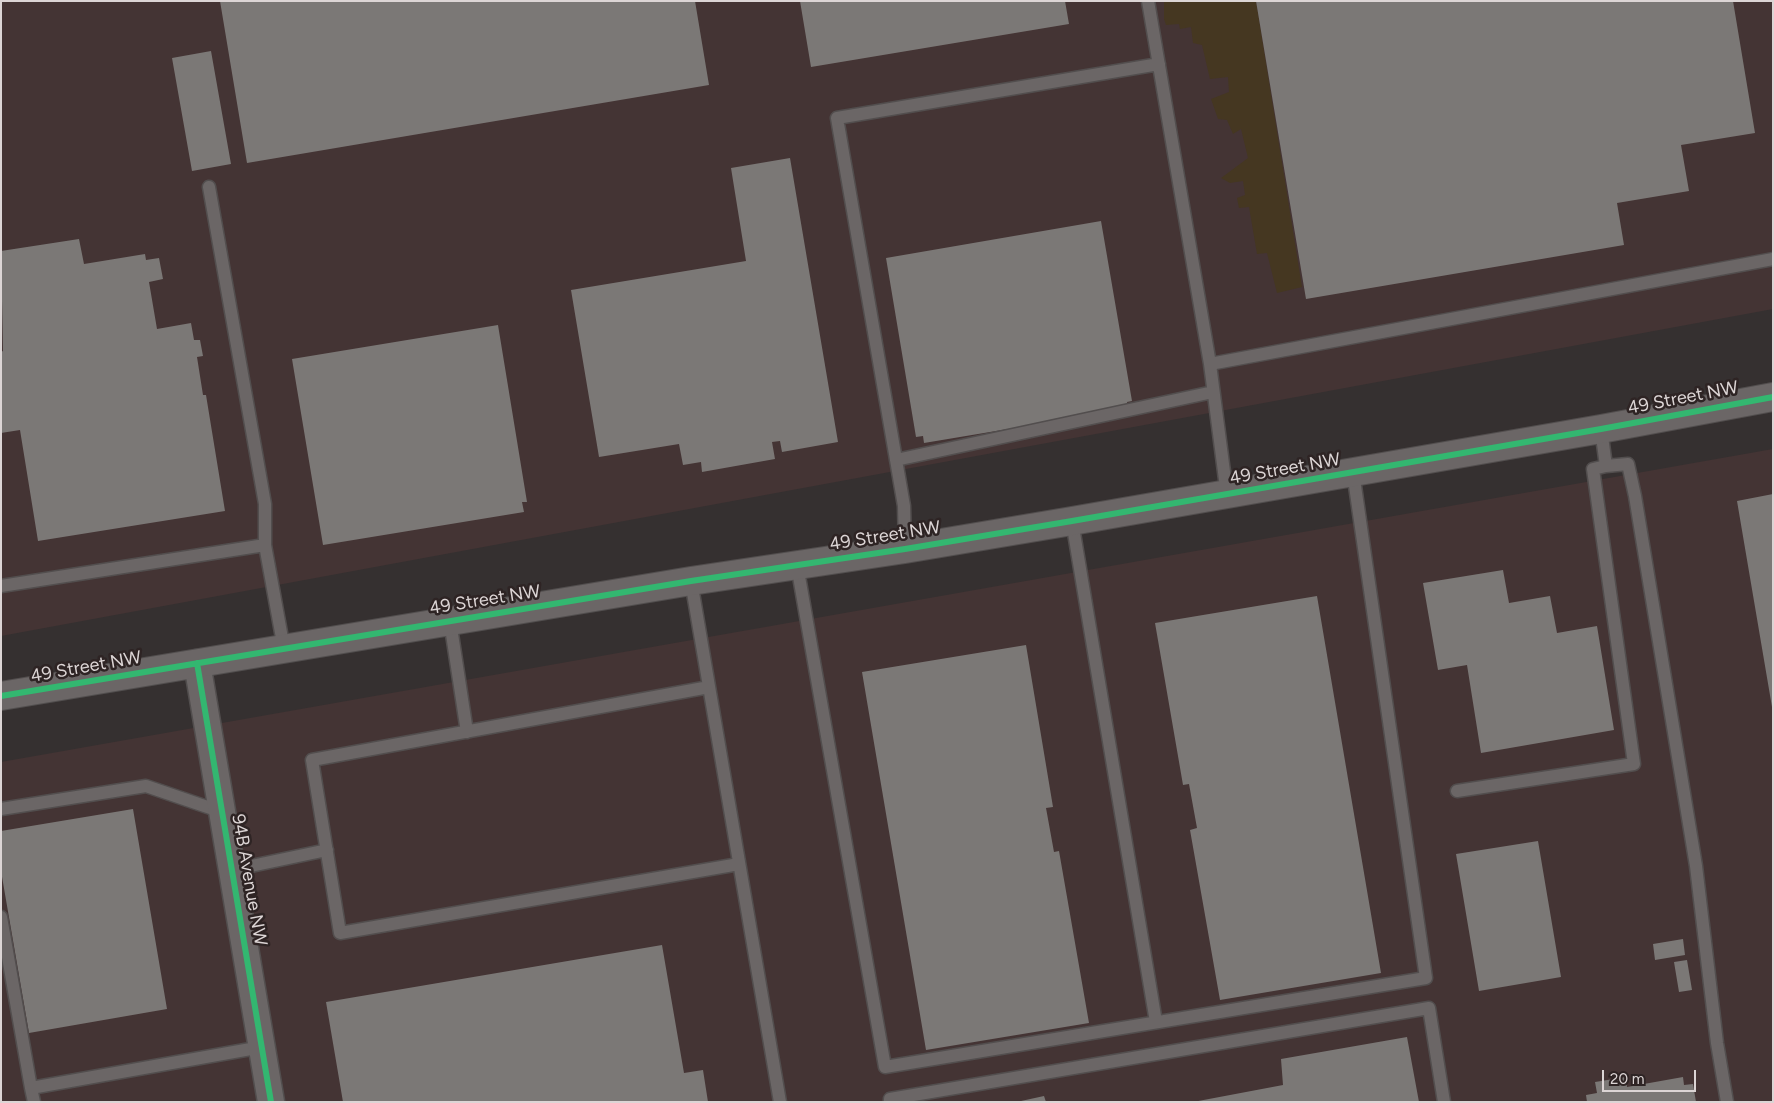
<!DOCTYPE html>
<html>
<head>
<meta charset="utf-8">
<style>
  body { margin:0 }
  #map { position:relative; width:1774px; height:1103px; overflow:hidden; background:#353030; font-family:Figtree,sans-serif }
  canvas { display:block }
  .frame { position:absolute; inset:0; border:2px solid #dcd5d5; pointer-events:none }
  .scale { position:absolute; left:1602px; top:1070px; width:94px; height:22px; box-sizing:border-box; border:2px solid #dcd5d5; border-top:0; padding-left:6px; font-size:15px; line-height:18px; white-space:nowrap; color:#dcd5d5; -webkit-text-stroke:4px #2e2424; paint-order:stroke }
</style>
</head>
<body>
<div id="map">
<canvas width="1774" height="1103"></canvas>
<div class="frame"></div>
<div class="scale">20 m</div>
</div>
<script>
const context = document.querySelector('canvas').getContext('2d');
context.lineJoin = 'round';
function paint(path, color) {
  context.fillStyle = color;
  context.fill(path, 'evenodd');
}
function poly(rows) {
  const path = new Path2D();
  for (const r of rows) {
    path.moveTo(r[0], r[1]);
    for (let i = 2; i < r.length; i += 2) path.lineTo(r[i], r[i + 1]);
  }
  return path;
}
function trace(path, color, width, dash) {
  context.strokeStyle = color;
  context.lineWidth = width;
  context.lineCap = dash ? 'butt' : 'round';
  context.setLineDash(dash || []);
  context.stroke(path);
}
function label(font, color, halo, rows, align = 'center') {
  context.font = font + ' Figtree,sans-serif';
  context.lineWidth = 5;
  context.setLineDash([]);
  context.textBaseline = 'middle';
  context.strokeStyle = halo;
  context.fillStyle = color;
  for (const [text, x, y, turn = 0] of rows) {
    context.save();
    context.translate(x, y);
    context.rotate((+turn || 0) * Math.PI / 180);
    context.textAlign = isNaN(turn) ? turn : align;
    if (halo) context.strokeText(text, 0, 0);
    context.fillText(text, 0, 0);
    context.restore();
  }
}
paint(poly([
  [1,1,1773,1,1773,309,1,636],
  [1773,449,1773,1102,1,1102,1,762]
]), '#443434');
paint(poly([
  [1164,1,1256,1,1302,287,1277,293,1267,253,1257,254,1249,207,1239,208,1237,198,1245,195,1243,181,1230,183,1221,178,1248,158,1241,129,1233,134,1227,120,1218,119,1211,99,1229,92,1228,77,1210,79,1202,45,1193,43,1191,27,1180,29,1179,24,1166,25,1164,19]
]), '#453721');
paint(poly([
  [220,1,695,1,709,85,247,163],
  [800,1,1065,1,1069,24,811,67],
  [1256,1,1733,1,1755,133,1681,145,1689,191,1617,203,1624,245,1306,299],
  [211,51,231,164,192,171,172,58],
  [790,158,838,442,782,452,780,441,772,442,775,459,702,472,701,462,683,465,679,444,599,457,571,290,746,261,731,168],
  [1101,221,1132,401,1127,402,1128,409,924,443,923,436,916,437,886,258],
  [79,239,84,264,145,254,146,260,159,258,163,279,149,282,157,329,191,323,194,340,200,340,203,356,197,357,203,395,206,395,225,511,38,541,20,430,1,433,1,352,3,351,1,251],
  [498,325,527,502,522,502,524,512,323,545,292,359],
  [1773,494,1773,707,1772,707,1737,501],
  [1503,570,1509,603,1550,596,1557,633,1597,626,1614,730,1481,753,1467,665,1438,670,1423,583],
  [1317,596,1381,973,1220,1000,1190,830,1197,828,1189,784,1183,785,1155,623],
  [1026,645,1053,807,1046,808,1054,852,1059,851,1089,1023,926,1050,862,672],
  [133,809,167,1009,29,1033,1,871,1,831],
  [1538,841,1561,977,1479,991,1456,854],
  [1683,939,1685,955,1655,960,1653,944],
  [662,945,684,1073,703,1070,708,1102,343,1102,326,1002],
  [1687,960,1692,990,1679,992,1674,962],
  [1407,1037,1419,1102,1193,1102,1283,1085,1281,1059],
  [1626,1077,1627,1087,1683,1077,1684,1085,1693,1084,1696,1102,1587,1102,1586,1095,1597,1093,1595,1082],
  [1044,1096,1046,1102,1021,1102,1021,1101]
]), '#7b7876');
const service = poly([
  [1148,1,1210,364,1227,495],
  [209,187,265,504,265,545],
  [1210,364,1773,259],
  [1601,429,1606,466,1628,464,1635,496,1696,866,1717,1043,1727,1102],
  [896,460,1213,392],
  [1072,521,1156,1022],
  [905,549,904,506,837,118,1159,64],
  [797,565,885,1067,1426,978,1353,472],
  [691,581,780,1102],
  [1,586,265,545,284,649],
  [450,621,467,732],
  [709,687,312,760,340,933,739,864],
  [1457,791,1634,764,1593,469,1606,466],
  [1,809,146,786,222,812],
  [232,870,327,850],
  [1,917,31,1088],
  [34,1102,31,1088,262,1047],
  [890,1102,890,1099,1429,1008,1444,1102]
]);
const minor = poly([
  [197,663,271,1102]
]);
const tertiary = poly([
  [1,696,691,581,905,549,1072,521,1601,429,1773,397]
]);
trace(service, '#524e4e', 15);
trace(minor, '#524e4e', 29);
trace(tertiary, '#524e4e', 30);
trace(service, '#6b6666', 12);
trace(minor, '#6b6666', 26);
trace(tertiary, '#6b6666', 28);
trace(poly([
  [197,663,271,1102],
  [1,696,691,581,905,549,1072,521,1601,429,1773,397]
]), '#33b770', 6);
label('18px', '#dcd5d5', '#2e2424', [
  ["49 Street NW",1683,398,-11],
  ["49 Street NW",1285,469,-10],
  ["49 Street NW",885,536,-9],
  ["49 Street NW",485,600,-9],
  ["49 Street NW",86,667,-10],
  ["94B Avenue NW",249,880,80]
]);
</script>
</body>
</html>
